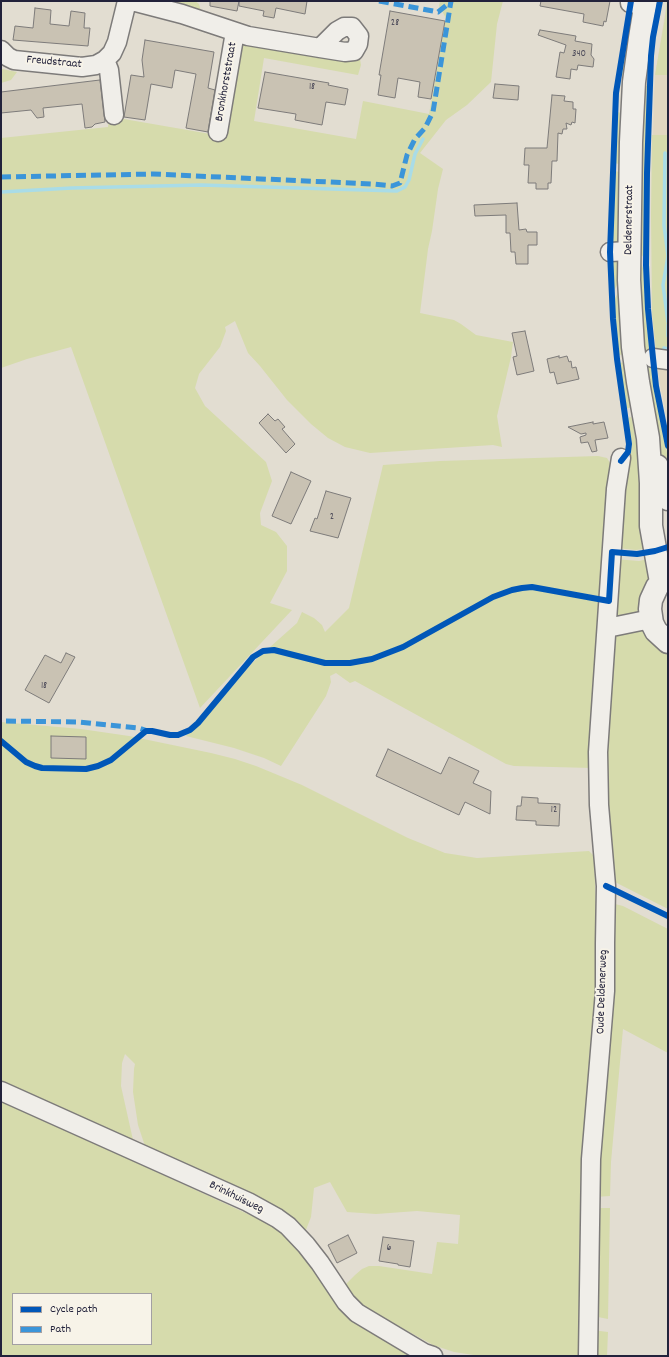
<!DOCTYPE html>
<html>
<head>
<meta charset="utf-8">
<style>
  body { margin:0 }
  #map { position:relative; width:669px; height:1357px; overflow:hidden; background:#e2ddd1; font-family:Dekko,sans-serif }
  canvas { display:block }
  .frame { position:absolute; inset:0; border:2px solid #22223b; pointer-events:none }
  .legend { position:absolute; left:12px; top:1293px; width:140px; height:52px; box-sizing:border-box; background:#f7f3e8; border:1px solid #a29fa3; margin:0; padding:5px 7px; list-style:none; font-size:12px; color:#22223b }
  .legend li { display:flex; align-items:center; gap:8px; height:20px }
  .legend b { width:20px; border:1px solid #a29fa3 }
</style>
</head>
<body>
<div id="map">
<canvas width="669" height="1357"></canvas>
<div class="frame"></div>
<ul class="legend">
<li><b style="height:5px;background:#0057b8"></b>Cycle path</li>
<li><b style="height:5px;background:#3b95d9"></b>Path</li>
</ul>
</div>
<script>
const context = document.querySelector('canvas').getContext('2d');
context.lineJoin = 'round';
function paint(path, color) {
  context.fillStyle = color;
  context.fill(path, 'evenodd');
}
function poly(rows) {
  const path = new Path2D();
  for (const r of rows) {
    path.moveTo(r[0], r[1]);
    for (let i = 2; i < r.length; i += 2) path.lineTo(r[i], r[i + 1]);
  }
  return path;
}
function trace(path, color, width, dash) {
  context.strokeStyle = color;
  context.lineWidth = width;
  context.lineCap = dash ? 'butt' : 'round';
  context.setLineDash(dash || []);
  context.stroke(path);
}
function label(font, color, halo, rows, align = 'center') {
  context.font = font + ' Dekko,sans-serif';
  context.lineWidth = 4;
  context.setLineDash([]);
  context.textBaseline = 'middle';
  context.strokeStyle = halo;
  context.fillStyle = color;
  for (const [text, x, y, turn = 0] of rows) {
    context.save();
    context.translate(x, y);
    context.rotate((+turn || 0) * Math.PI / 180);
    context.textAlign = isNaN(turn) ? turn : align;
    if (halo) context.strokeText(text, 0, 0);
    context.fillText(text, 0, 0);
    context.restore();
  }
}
paint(poly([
  [667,1,668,1,668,426,657,368,652,312,652,175,654,96,655,75]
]), '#e1d7c1');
paint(poly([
  [166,1,195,1,199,4,201,11],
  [440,1,503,1,497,24,491,82,467,105,446,120,420,153,443,169,438,189,432,231,428,249,420,313,454,320,461,324,476,335,513,342,511,357,497,416,502,447,493,445,370,453,345,447,328,438,311,424,287,400,260,366,248,353,235,321,225,327,226,331,220,347,199,374,195,388,205,406,266,462,272,481,260,513,261,525,276,532,287,546,287,571,270,603,292,610,200,708,71,347,27,359,1,368,1,138,108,127,109,116,118,118,222,136,238,45,244,40,360,59,361,65,358,75,264,58,254,121,356,139,363,101,429,114,446,18,439,6],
  [667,1,668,75,655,75,665,18],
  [626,35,630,37,624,76,620,75],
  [1,69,2,69,17,72,11,80,1,83],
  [644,86,647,86,644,208,644,258,636,247],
  [617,112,622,113,619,164,614,163],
  [652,135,668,135,668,357,656,350,652,312,651,215],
  [614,171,620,172,620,247,612,249],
  [637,256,643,268,646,317,651,365,668,458,668,462,663,464,657,443,646,388],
  [612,258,620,258,621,277,613,293],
  [620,288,625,354,619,355,613,303],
  [626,362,632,407,626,409,619,363],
  [631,417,632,419,643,483,649,548,636,550,617,548,622,468,631,453,632,443,627,418],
  [598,456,607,458,612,466,592,768,514,766,506,764,355,681,350,683,336,673,330,676,331,682,326,696,281,766,264,758,234,748,186,736,251,664,297,623,302,612,314,618,322,625,325,632,349,608,383,465,440,461],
  [652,558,655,566,639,609,633,615,621,617,618,616,614,612,615,559,639,561],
  [638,630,648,632,668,649,668,909,611,880,605,775,609,635],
  [1,722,81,729,129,736,211,753,235,759,256,766,302,785,408,838,445,853,477,858,589,851,594,856,599,995,580,1356,480,1356,454,1352,433,1345,364,1307,344,1286,355,1275,362,1269,369,1266,379,1266,432,1274,437,1242,458,1244,460,1215,417,1211,376,1214,347,1212,330,1182,314,1188,311,1217,304,1235,148,1155,138,1125,133,1092,134,1069,135,1064,125,1054,122,1063,121,1086,135,1149,1,1086],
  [615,904,623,906,668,929,668,1053,623,1029,611,1162,610,1196,595,1197,610,905],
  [1,1100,265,1222,287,1236,306,1259,419,1356,1,1356],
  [13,1294,151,1294,151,1344,13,1344],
  [595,1208,610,1208,608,1319,593,1316],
  [592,1330,608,1332,607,1356,592,1356]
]), '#d6dbac');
trace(poly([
  [665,153,664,225,668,256,663,285,668,322],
  [1,192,72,188,201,185,397,191,405,187,409,180,415,154,423,139],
  [668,336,668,325],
  [664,348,668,349]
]), '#a9dce7', 3.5);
const building = poly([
  [210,1,239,1,237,11,210,6,210,1],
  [239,1,307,1,305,14,276,8,274,18,263,16,264,11,239,6,239,1],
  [541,1,610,1,606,22,604,21,603,26,583,22,584,14,540,6,541,1],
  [35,8,51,10,50,24,69,26,71,11,85,13,84,28,90,28,88,46,13,40,15,26,33,28,35,8],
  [390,11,445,21,431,99,418,97,420,82,398,78,395,98,378,95,381,75,379,75,390,11],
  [540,30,576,36,575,41,592,44,591,55,594,59,593,67,578,65,577,70,571,69,570,79,556,77,560,52,564,53,566,45,538,35,540,30],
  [145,40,214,52,208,88,215,90,208,132,186,128,196,74,175,70,172,88,151,84,145,120,124,117,131,75,144,77,142,60,145,40],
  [265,72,329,83,328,85,348,89,345,105,326,102,322,125,295,120,296,114,258,108,265,72],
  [100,80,105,122,95,124,92,127,85,128,82,104,43,108,44,117,37,118,31,110,1,113,1,92,100,80],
  [495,84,519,86,518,100,493,98,495,84],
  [552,95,565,96,564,101,573,102,573,109,576,109,575,123,572,122,571,125,566,123,567,129,563,129,562,134,558,133,557,161,552,161,551,183,548,183,548,189,536,189,536,183,528,183,529,165,524,165,525,148,547,148,552,95],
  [517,203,519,230,526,229,527,232,537,232,537,245,528,245,528,264,516,264,515,252,511,252,510,233,506,233,506,215,475,216,474,205,517,203],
  [525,331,534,371,517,375,513,357,517,356,512,333,525,331],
  [559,356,559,358,567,356,569,362,571,361,572,368,576,367,579,379,557,384,554,372,550,373,547,359,559,356],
  [268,414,275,421,278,419,285,427,282,429,295,444,286,453,259,423,268,414],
  [593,422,593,424,604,422,608,438,595,440,597,451,592,452,588,442,581,443,580,437,586,435,586,433,581,434,568,427,593,422],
  [291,472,311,481,291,524,272,516,291,472],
  [326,491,351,498,338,538,310,531,315,518,317,519,326,491],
  [66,653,75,657,49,703,25,690,45,655,61,663,66,653],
  [51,736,86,737,86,759,51,758,51,736],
  [388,749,441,774,449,757,479,771,473,783,491,791,490,814,465,802,459,815,376,776,388,749],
  [522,797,538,798,538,803,560,804,559,826,536,825,536,821,516,820,517,806,521,806,522,797],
  [348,1235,357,1253,337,1263,328,1245,348,1235],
  [383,1237,414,1241,410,1267,398,1265,398,1264,379,1261,383,1237]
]);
paint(building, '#c9c2b3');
trace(building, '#7d7b7a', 1);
const minor = poly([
  [132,1,182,14,248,36,320,48,345,52,354,51,358,44,359,36,352,27,344,27,337,31,320,48],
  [630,3,645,5],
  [1,50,8,57,14,60,82,67,96,65,105,60,112,53,117,42,127,1],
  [105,60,109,70,114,115],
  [218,132,235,32],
  [610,252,629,251],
  [653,358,668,360],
  [607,628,651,619],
  [1,1091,248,1202,277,1218,288,1226,306,1245,320,1263,346,1302,357,1313,424,1353,433,1356],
  [588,1356,591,1159,605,991,605,943,606,886,599,805,598,752,616,489,621,458]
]);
const major = poly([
  [646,1,640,38,634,82,631,142,629,280,633,347,638,382,648,438,651,483,651,526,661,582],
  [657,466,668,499],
  [668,578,661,582,657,587,651,600,650,609,652,623,656,631,668,642]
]);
trace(minor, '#7d7b7a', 21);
trace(major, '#7d7b7a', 25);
trace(minor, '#f0eee9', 18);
trace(major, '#f0eee9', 22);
trace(poly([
  [379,1,438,12,452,1],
  [1,177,153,174,373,184,392,186,400,183,407,155,415,139,425,128,433,112,451,1],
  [6,721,78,722,139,728,148,731]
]), '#3b95d9', 5, [10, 5]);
trace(poly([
  [660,1,653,37,651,56,647,173,646,265,648,309,653,358,656,386,668,446],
  [621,461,628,452,629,444,617,359,613,319,610,252,616,93,631,1],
  [1,741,26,762,35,766,42,768,86,769,98,766,111,760,146,731,152,731,170,735,178,735,190,730,198,723,253,657,263,651,274,650,325,663,350,663,372,659,403,647,493,597,512,590,522,588,532,587,609,601,612,552,637,554,655,551,668,547],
  [606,886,668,916]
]), '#0057b8', 6);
label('10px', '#4c4a59', null, [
  ["28",395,24],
  ["340",579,55],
  ["18",312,88],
  ["2",332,518],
  ["18",44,687],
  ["12",554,811],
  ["6",389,1249]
]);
label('12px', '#22223b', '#f7f3e8', [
  ["Freudstraat",54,63,5],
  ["Bronkhorststraat",227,82,-80],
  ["Deldenerstraat",630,220,-89],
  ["Oude Deldenerweg",603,992,-88],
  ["Brinkhuisweg",236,1198,26]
]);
</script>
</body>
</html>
